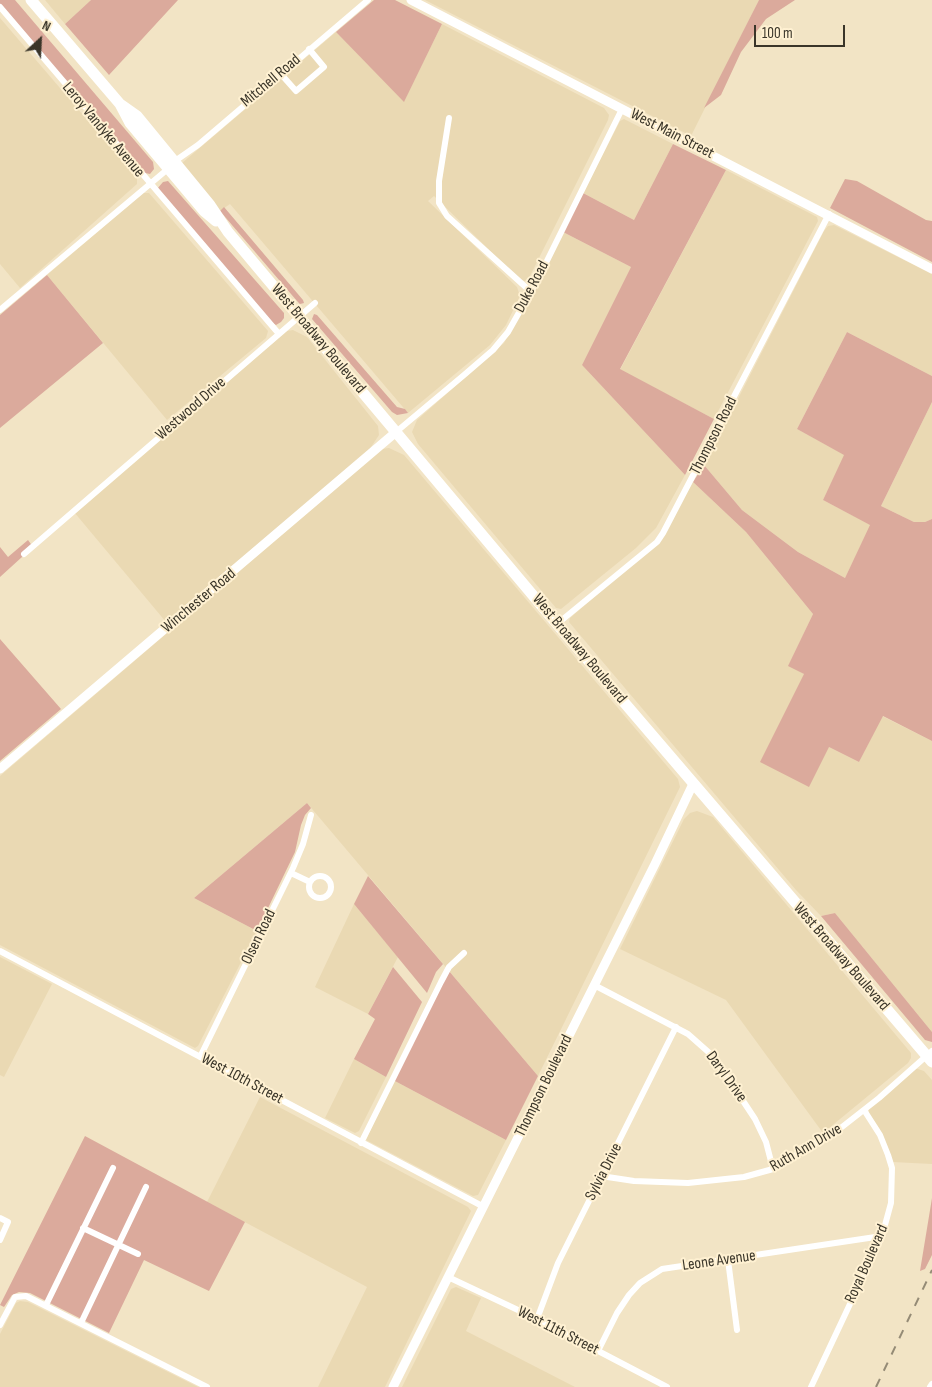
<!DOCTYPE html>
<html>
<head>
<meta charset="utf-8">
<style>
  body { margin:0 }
  #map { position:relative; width:932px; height:1387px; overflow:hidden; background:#f2e4c5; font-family:"Sofia Sans Condensed",sans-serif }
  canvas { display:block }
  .north { position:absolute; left:15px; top:15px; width:50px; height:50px; -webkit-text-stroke:4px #fff1d2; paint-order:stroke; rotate:25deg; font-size:14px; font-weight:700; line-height:20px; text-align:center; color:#3a3529 }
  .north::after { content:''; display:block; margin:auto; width:18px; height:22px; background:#3a3529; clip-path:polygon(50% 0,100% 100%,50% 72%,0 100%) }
  .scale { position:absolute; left:754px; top:25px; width:91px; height:22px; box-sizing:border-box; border:2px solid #3a3529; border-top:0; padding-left:6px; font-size:15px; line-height:18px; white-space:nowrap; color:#3a3529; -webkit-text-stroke:4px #fff1d2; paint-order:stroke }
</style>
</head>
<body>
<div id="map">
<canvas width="932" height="1387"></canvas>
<div class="north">N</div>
<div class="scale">100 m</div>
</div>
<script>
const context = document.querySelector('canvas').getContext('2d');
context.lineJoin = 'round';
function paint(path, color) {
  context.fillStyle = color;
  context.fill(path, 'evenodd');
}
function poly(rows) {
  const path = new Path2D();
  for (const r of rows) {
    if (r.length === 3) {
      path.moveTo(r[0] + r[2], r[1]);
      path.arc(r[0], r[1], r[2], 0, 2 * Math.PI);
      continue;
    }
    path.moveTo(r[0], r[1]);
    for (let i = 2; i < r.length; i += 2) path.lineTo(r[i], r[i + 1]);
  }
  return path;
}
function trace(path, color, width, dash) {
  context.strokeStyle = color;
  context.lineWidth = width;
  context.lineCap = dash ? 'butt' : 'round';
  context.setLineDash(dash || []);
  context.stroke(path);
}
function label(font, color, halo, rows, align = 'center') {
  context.font = font + ' "Sofia Sans Condensed",sans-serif';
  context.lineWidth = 4;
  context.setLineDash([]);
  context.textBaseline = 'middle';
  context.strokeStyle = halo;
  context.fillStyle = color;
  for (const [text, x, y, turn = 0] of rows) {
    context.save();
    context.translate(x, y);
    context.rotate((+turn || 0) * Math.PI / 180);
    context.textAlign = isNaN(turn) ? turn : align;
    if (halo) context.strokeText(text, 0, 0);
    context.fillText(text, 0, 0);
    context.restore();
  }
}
paint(poly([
  [45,0,91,0,65,24],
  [425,0,759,0,691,136],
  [0,18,137,178,137,184,20,288,0,264],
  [442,24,604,108,609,115,608,120,529,278,525,281,520,280,434,196,428,201,517,287,520,296,506,325,490,345,408,413,230,204,220,211,182,163,336,32,404,101],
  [624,119,673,144,634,220,583,193,620,121],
  [726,170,817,217,818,221,714,419,620,370],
  [143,193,149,193,268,331,266,338,167,420,47,275],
  [834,225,932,274,932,376,847,332,797,429,845,455,823,500,871,525,845,578,798,552,742,510,704,465,824,231,828,226],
  [563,232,631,267,582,365,685,475,656,528,636,548,561,609,556,608,418,444,412,432,417,420,504,343],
  [293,330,307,337,378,426,379,435,369,450,166,622,74,512,287,331],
  [932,402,932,519,925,522,914,522,881,506],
  [389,448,404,455,678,779,680,787,538,1076,307,803,194,898,257,931,198,1046,195,1048,0,945,0,776,382,449],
  [693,482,746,532,813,614,789,665,804,674,829,747,859,762,882,716,932,741,932,1032,835,913,821,916,796,890,569,622,570,618,649,549,664,531],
  [697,811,713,817,911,1053,911,1058,908,1063,823,1133,726,1000,620,949,684,819,690,813],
  [354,904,398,957,368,1014,315,987],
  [0,957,52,984,4,1077,0,1075],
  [354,1059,386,1077,359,1131,355,1133,325,1118],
  [915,1068,924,1071,932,1080,932,1164,893,1162,879,1128,869,1114,869,1108],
  [393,1080,506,1140,478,1195,473,1196,366,1140],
  [260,1097,468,1207,471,1211,385,1387,318,1387,367,1287,207,1202],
  [456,1287,481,1298,466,1331,575,1387,402,1387,451,1289],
  [20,1301,28,1302,198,1387,0,1387,0,1334,16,1303]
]), '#ead9b3');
paint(poly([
  [0,0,15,0,153,162,154,169,150,174,145,173,0,5],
  [91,0,178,0,109,75,65,24],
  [374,0,395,0,442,24,404,102,336,32],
  [759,0,795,0,766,19,741,52,721,95,704,108],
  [673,144,726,170,620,369,714,419,685,475,582,365,631,267,563,232,583,193,634,220],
  [845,179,857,181,926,220,932,221,932,262,830,208],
  [168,181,284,313,284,318,281,322,276,325,270,322,157,189,163,182],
  [224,207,303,300,304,303,300,304,297,301,220,211],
  [47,275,103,343,0,428,0,315],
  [314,314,317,315,397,407,405,409,408,413,397,415,392,412,312,319],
  [847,332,932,376,932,402,881,506,914,522,925,522,932,519,932,741,883,716,859,762,829,747,809,787,760,762,804,674,788,666,813,614,746,532,693,482,704,465,742,510,798,552,845,578,870,525,823,500,844,455,797,429],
  [28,540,33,547,0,577,0,547,8,557],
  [0,639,61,709,0,761],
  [307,803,311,808,305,815,301,825,295,852,257,931,194,898],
  [368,876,443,964,436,972,427,993,354,904],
  [835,913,932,1032,932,1042,925,1040,821,916],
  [393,967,422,1002,386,1077,354,1059,375,1019,368,1014],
  [449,971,538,1076,506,1140,393,1080],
  [85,1136,245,1222,209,1291,144,1260,109,1333,30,1293,19,1292,12,1295,4,1307,0,1305],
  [932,1198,932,1255,925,1269,920,1271]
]), '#dbaa9c');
trace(poly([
  [0,7,279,334],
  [280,73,296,91,324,67,309,49],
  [449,118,439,181,439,203,447,216,530,291],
  [175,161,198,145,368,0],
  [0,310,169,168],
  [396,432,464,375,493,350,508,332,538,279,622,109],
  [24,554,315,303],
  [557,624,657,542,663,533,829,214],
  [291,873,310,882],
  [320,887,11],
  [0,951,484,1207],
  [594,985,688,1034,714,1057,755,1119,766,1142,773,1169],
  [200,1057,293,868,303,844,311,815],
  [361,1143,441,982,449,967,464,953],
  [601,1176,634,1181,688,1183,744,1177,773,1169,842,1127,879,1098,932,1051],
  [0,1218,8,1222,0,1240],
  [83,1228,138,1254],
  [728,1260,737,1330],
  [448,1277,537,1319,667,1387],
  [46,1305,113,1168],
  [537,1319,558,1263,676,1027],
  [81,1323,146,1187],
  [0,1325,15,1297,26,1296,207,1387],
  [598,1351,617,1313,629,1295,640,1283,662,1269,882,1236],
  [811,1387,882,1236,891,1203,892,1168,888,1155,880,1135,864,1110],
  [930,1387,932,1384]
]), '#fff', 6);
trace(poly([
  [411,0,932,269],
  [0,769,396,432],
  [393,1387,655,864,693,784]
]), '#fff', 9);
trace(poly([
  [31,0,120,104,130,123,204,211,216,221],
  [120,104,137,116,210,205,228,232,557,624,932,1062]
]), '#fff', 11);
trace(poly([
  [876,1387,932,1270]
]), '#958b76', 2, [9, 9]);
label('16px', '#3a3529', '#fff1d2', [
  ["Mitchell Road",271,81,-40],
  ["Leroy Vandyke Avenue",103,130,50],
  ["West Main Street",672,134,27],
  ["Duke Road",532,287,-62],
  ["West Broadway Boulevard",318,339,50],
  ["Westwood Drive",191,409,-41],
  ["Thompson Road",714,436,-63],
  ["Winchester Road",199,601,-40],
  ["West Broadway Boulevard",579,649,50],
  ["Olsen Road",259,937,-64],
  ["West Broadway Boulevard",841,957,49],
  ["Daryl Drive",726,1077,54],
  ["West 10th Street",242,1079,28],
  ["Thompson Boulevard",544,1086,-64],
  ["Ruth Ann Drive",806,1148,-30],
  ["Sylvia Drive",604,1172,-63],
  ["Leone Avenue",719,1261,-8],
  ["Royal Boulevard",867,1264,-66],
  ["West 11th Street",558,1331,27]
]);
</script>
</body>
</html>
